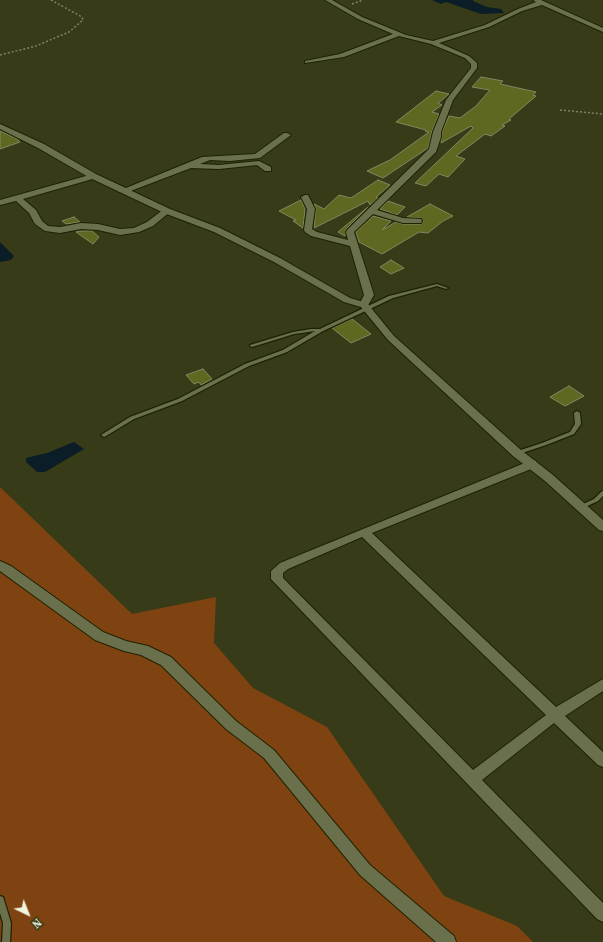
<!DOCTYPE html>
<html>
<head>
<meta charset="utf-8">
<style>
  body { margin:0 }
  #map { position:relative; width:603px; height:942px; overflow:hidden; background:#373b18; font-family:"Source Serif 4",serif }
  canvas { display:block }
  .north { position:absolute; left:8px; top:894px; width:40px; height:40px; -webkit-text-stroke:3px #373b18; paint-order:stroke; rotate:137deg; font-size:11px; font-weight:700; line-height:16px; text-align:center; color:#f1f5e0 }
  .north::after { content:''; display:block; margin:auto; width:14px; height:18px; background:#f1f5e0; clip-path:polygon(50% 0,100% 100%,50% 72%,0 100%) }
</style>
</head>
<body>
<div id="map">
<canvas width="603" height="942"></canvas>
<div class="north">N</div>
</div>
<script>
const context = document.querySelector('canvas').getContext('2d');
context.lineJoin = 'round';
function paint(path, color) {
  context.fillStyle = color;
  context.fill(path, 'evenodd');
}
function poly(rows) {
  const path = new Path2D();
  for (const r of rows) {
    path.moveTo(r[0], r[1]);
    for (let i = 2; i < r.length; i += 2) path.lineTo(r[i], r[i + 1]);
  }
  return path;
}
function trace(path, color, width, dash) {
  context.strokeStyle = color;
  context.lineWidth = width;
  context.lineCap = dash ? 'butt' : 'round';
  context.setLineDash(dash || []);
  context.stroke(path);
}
paint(poly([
  [0,487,132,614,216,597,214,643,253,688,327,727,444,896,517,926,533,942,0,942]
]), '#7f4312');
paint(poly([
  [432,0,473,0,473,1,487,7,501,9,504,13,481,14,446,2,441,4],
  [0,242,14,256,11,260,0,262],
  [74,442,84,449,45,472,37,472,26,462,26,458,47,453]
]), '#0b1d27');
const building = poly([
  [481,77,503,81,500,84,536,92,533,95,536,96,509,119,511,120,502,125,505,126,491,136,485,134,456,156,465,159,448,177,439,174,426,186,415,183,473,128,471,126,441,143,442,132,449,116,460,118,476,106,490,90,472,87,481,77],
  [436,91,449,94,438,103,442,105,432,112,439,114,432,131,428,148,383,178,367,171,390,160,429,132,425,131,426,130,396,122,436,91],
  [0,131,17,139,20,142,0,149,0,131],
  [378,180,390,185,376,197,378,198,370,205,368,201,314,228,316,209,314,204,324,209,339,195,351,198,378,180],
  [301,200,305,209,303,228,293,221,296,220,279,211,301,200],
  [388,201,405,207,397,215,380,209,388,201],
  [430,204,453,216,443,221,428,233,419,232,382,254,359,242,356,232,373,216,391,221,382,230,396,222,403,224,421,224,423,222,421,218,407,217,430,204],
  [368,207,346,229,345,236,338,232,368,207],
  [74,217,80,222,66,224,62,221,74,217],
  [81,231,92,231,99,237,93,244,76,232,81,231],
  [391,260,404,268,391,274,380,267,391,260],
  [352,319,371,334,351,343,332,328,352,319],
  [203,369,212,379,201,385,199,382,194,384,186,375,203,369],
  [569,386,584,396,565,406,550,397,569,386]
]);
paint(building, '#5f6721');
trace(building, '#828862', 1);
const service = poly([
  [437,284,448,288,446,289,437,286,393,298,323,331,287,352,249,366,182,401,134,419,106,436,104,437,101,435,130,417,178,399,245,364,283,350,315,331,294,334,252,347,250,346,250,345,293,332,311,329,320,329,389,296,437,284],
  [577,411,580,413,581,424,574,434,546,445,519,454,515,454,514,453,515,452,542,443,570,432,575,424,574,413,577,411],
  [603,491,603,496,598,501,583,508,579,508,578,507,579,506,594,499,601,492,603,491],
  [0,896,3,897,4,900,11,923,10,942,2,942,3,923,0,913,0,896]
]);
const minor = poly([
  [325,0,332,0,362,17,406,35,433,41,485,25,518,9,536,2,533,0,541,0,603,28,603,32,542,5,522,11,489,27,439,43,469,56,477,63,477,68,453,100,441,132,441,137,436,152,377,210,403,218,421,219,422,221,421,223,403,223,373,214,354,232,374,295,367,307,364,308,359,305,364,295,350,246,311,236,305,232,304,230,307,209,301,197,305,195,308,195,315,209,312,229,317,232,348,240,346,232,347,230,429,149,433,132,446,100,471,68,471,64,465,58,431,44,399,36,344,57,305,63,305,61,340,54,393,34,358,19,325,0],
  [284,133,287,133,291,135,260,158,230,161,210,160,200,164,219,165,259,161,271,167,271,171,265,171,257,165,219,169,191,168,128,192,122,192,121,190,202,157,255,154,284,133],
  [93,174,96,174,96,178,23,199,36,210,42,221,48,226,60,227,81,223,98,224,120,229,134,228,147,222,164,209,167,209,171,211,153,226,139,232,120,235,98,230,81,229,60,233,45,231,35,224,29,213,16,201,0,205,0,200,93,174],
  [532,460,536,461,537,464,536,467,372,533,556,707,603,679,603,691,565,716,603,752,603,767,598,765,554,723,482,780,603,903,603,922,597,919,271,579,271,571,280,563,532,460],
  [362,537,546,715,473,770,283,578,283,573,288,569,362,537],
  [0,561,11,566,103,632,126,641,148,646,171,657,236,721,274,750,370,865,454,936,456,942,436,942,360,875,264,758,226,729,161,665,141,655,124,651,95,640,0,571,0,561]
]);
const tertiary = poly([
  [0,124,44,144,96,174,170,209,220,228,280,258,350,298,367,303,394,336,521,450,553,475,603,520,603,531,599,530,545,481,513,456,388,340,361,307,344,302,274,262,214,232,164,213,90,178,38,148,0,129,0,124]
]);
trace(service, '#1e2200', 2.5);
trace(minor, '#1e2200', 2);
trace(tertiary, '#1e2200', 2);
trace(poly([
  [352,4,363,0],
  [0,55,36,46,69,32,83,20,82,17,51,0],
  [560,110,603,114]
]), '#7e8265', 1.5, [2, 2]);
paint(service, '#6a704b');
paint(minor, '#6a704b');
paint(tertiary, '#6a704b');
</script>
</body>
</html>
